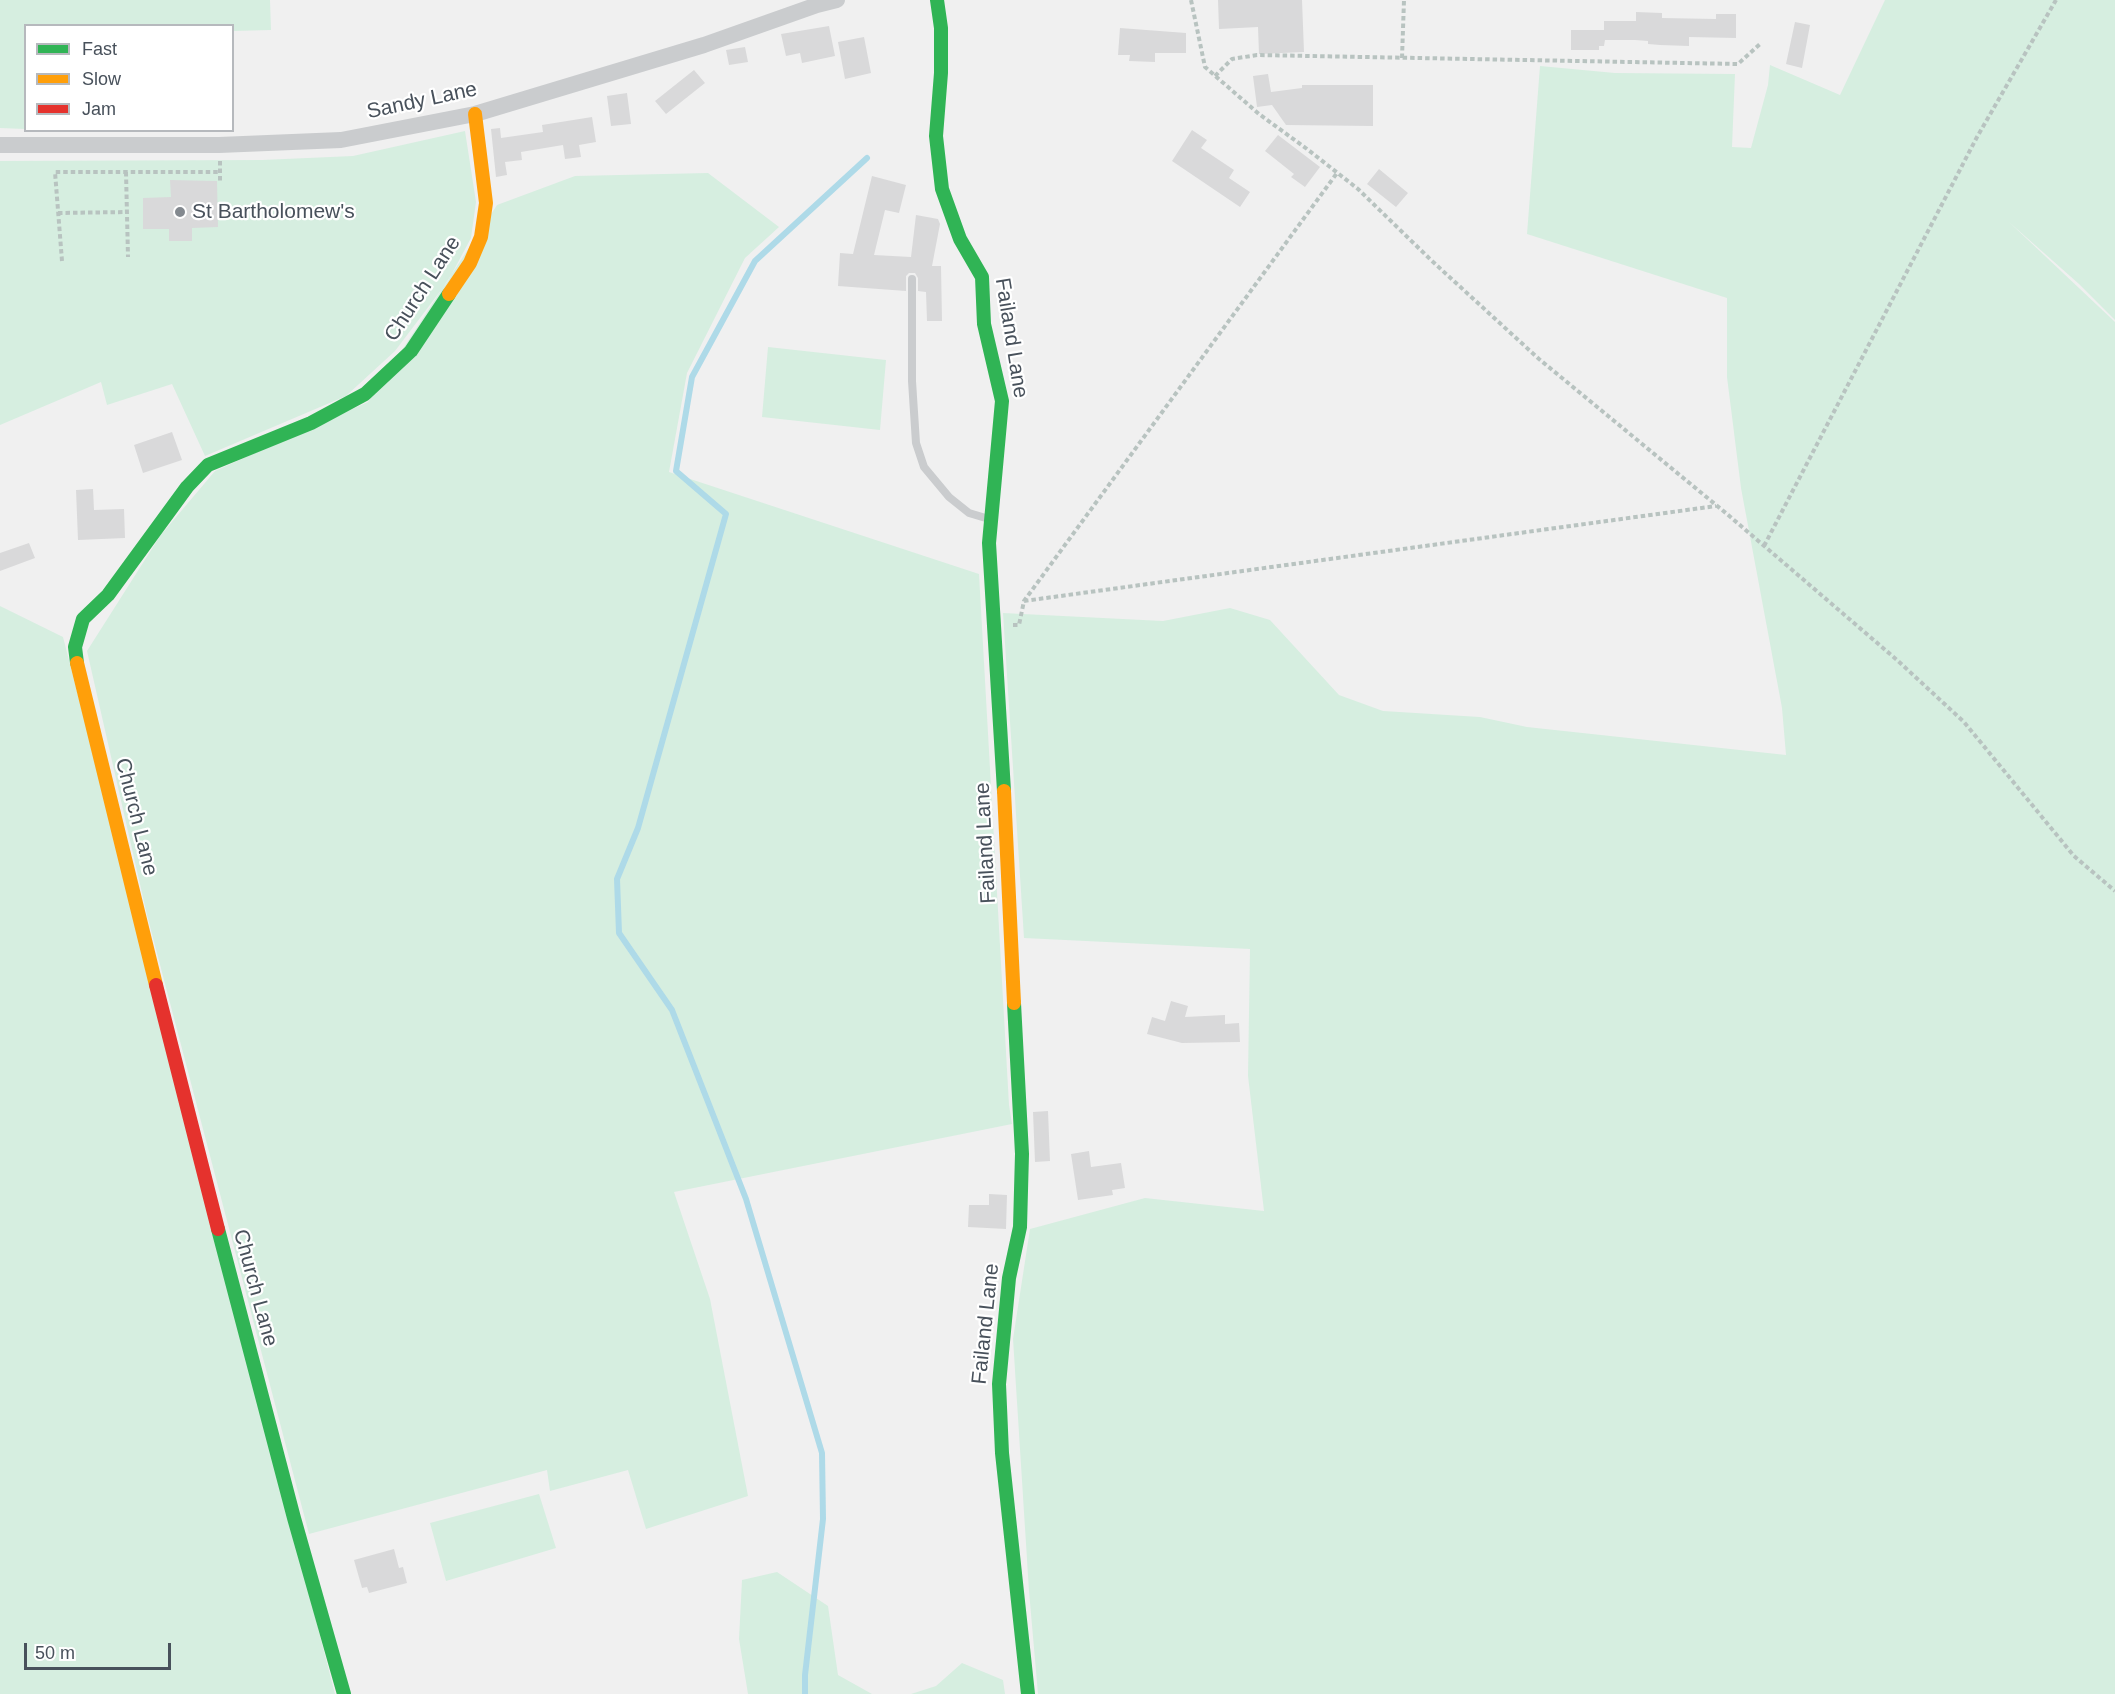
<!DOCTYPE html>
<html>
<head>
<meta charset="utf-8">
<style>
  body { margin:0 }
  #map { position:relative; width:2115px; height:1694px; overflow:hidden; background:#f0f0f0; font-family:Arial,sans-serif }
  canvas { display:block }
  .legend { position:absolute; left:24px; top:24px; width:210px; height:108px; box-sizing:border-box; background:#fff; border:2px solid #b6b9bd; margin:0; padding:8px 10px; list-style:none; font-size:18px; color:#48515b }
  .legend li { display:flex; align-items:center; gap:12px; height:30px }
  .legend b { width:30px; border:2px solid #b6b9bd }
  .scale { position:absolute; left:24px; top:1643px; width:147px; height:27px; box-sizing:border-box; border:3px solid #48515b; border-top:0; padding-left:8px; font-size:18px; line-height:21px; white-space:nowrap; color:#48515b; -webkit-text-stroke:4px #fff; paint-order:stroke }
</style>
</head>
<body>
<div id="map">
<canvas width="2115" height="1694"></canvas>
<ul class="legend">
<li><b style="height:8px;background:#30b455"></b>Fast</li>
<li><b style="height:8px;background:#ff9f0a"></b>Slow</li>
<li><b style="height:8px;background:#e5322d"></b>Jam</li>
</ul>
<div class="scale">50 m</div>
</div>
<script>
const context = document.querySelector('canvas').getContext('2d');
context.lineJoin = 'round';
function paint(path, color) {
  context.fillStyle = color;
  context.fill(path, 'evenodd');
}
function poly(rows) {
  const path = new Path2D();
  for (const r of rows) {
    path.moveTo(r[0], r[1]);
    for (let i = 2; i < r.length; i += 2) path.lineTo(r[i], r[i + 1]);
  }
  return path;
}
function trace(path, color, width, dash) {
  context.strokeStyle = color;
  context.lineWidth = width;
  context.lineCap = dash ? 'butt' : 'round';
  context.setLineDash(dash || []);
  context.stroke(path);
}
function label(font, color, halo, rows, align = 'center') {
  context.font = font + ' Arial,sans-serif';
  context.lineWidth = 4.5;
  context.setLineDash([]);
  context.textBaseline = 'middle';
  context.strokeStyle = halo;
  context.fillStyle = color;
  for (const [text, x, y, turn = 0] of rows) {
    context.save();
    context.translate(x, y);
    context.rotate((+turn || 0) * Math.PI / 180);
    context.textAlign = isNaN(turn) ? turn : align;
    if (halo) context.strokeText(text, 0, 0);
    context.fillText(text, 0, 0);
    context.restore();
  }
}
paint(poly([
  [0,0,270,0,271,30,233,31,232,26,26,26,25,129,0,128],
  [1885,0,2115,0,2115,320,2079,284,2009,222,2115,322,2115,1694,1038,1694,1029,1591,1013,1339,1030,1229,1145,1198,1264,1211,1248,1076,1250,949,1024,938,1003,613,1163,621,1230,608,1270,620,1339,695,1383,711,1480,717,1527,727,1786,755,1782,708,1741,488,1727,377,1727,298,1527,234,1540,66,1615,73,1735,74,1732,147,1751,148,1768,85,1770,65,1840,95],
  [465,131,476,202,471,238,448,281,395,351,346,396,205,456,172,384,107,405,101,382,0,425,0,161,262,160,353,156],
  [708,173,779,227,745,258,687,373,669,472,979,574,1009,1105,1012,1124,674,1192,710,1299,748,1496,646,1529,628,1470,550,1491,547,1470,309,1534,147,915,87,651,160,536,215,471,368,402,497,205,575,176],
  [768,347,886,360,880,430,762,417],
  [0,606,63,637,335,1694,0,1694],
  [539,1494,556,1548,446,1581,430,1523],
  [777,1572,828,1606,838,1675,872,1694,748,1694,739,1639,742,1580],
  [962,1663,1003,1680,1005,1694,911,1694,936,1686]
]), '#d6eee0');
trace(poly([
  [805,1694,805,1675,823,1519,822,1453,746,1199,672,1010,619,933,617,879,638,828,726,514,676,471,692,377,755,261,867,158]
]), '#aedae8', 6);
paint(poly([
  [1218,0,1302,0,1304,52,1259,54,1258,27,1219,29],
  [1636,12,1662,13,1662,18,1716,19,1716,14,1736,14,1736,38,1689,37,1689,46,1660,45,1648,44,1648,41,1635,40,1605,40,1604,46,1599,46,1599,50,1571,50,1571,30,1604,30,1604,21,1636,21],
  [1795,22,1810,25,1802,68,1786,64],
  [829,26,835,56,802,63,800,53,786,56,781,34],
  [1120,28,1186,33,1186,53,1155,53,1155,62,1129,61,1130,55,1118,55],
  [864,37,871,73,845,79,838,42],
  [745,47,748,62,729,65,726,50],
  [694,70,705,83,666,114,655,101],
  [1268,74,1271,92,1302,88,1302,85,1373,85,1373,126,1286,125,1272,105,1257,107,1253,76],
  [627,93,631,124,611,126,607,96],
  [592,117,596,142,579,145,581,157,565,159,563,145,521,152,522,160,505,162,507,175,496,177,491,129,500,128,501,138,543,132,542,125],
  [1192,130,1207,140,1201,148,1234,170,1229,178,1250,192,1240,207,1172,161],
  [1278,135,1320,167,1305,187,1291,177,1294,174,1265,151],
  [1379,169,1408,193,1396,207,1367,184],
  [872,176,906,185,899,213,885,210,874,255,911,257,916,215,938,219,940,224,932,266,941,266,942,321,927,321,926,292,918,291,918,278,915,273,909,273,906,276,906,291,838,286,840,253,853,254],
  [170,180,217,181,218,227,192,228,192,241,169,241,169,229,143,229,143,198,171,197],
  [172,432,182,460,143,473,134,445],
  [93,489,94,510,124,509,125,538,78,540,76,490],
  [29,543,35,558,0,571,0,553],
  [1171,1001,1188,1006,1185,1017,1225,1015,1225,1024,1239,1023,1240,1042,1182,1043,1147,1034,1152,1017,1165,1021],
  [1048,1111,1050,1161,1035,1162,1033,1112],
  [1089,1151,1091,1167,1121,1163,1125,1188,1112,1190,1113,1195,1078,1200,1071,1154],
  [989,1194,1007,1195,1006,1229,968,1227,969,1205,989,1205],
  [394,1549,399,1568,403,1567,407,1583,369,1593,367,1587,362,1588,354,1560]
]), '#d9d9da');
trace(poly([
  [1191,0,1205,67,1259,114,1307,149,1358,189,1432,261,1539,359,1727,514,1897,660,1964,722,2074,856,2115,891],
  [1402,58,1404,0],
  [1215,76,1232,59,1257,55,1738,64,1760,44],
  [220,161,220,181],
  [126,172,128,257],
  [58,213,127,212],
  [62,261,55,172,220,172],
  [1764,546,1977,137,2056,0],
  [1024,601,1716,506],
  [1013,625,1019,625,1024,601,1337,173]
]), '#b8c3c0', 4, [4.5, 3]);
trace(poly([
  [912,279,912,381,916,443,924,467,949,497,969,513,989,519]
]), '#caccce', 8);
trace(poly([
  [0,145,219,145,341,140,475,114,704,45,817,5,837,0]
]), '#caccce', 16);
trace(poly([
  [937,0,941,28,941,73,936,136,942,189,960,239,982,277,984,324,1002,401,989,543,1004,791],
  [77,663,75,647,83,619,108,595,187,487,208,465,311,423,365,394,411,351,449,294],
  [1014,1003,1022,1154,1020,1227,1009,1278,999,1384,1002,1453,1028,1694],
  [218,1229,294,1518,344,1694]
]), '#30b455', 14);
trace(poly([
  [449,294,470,263,481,237,486,203,475,114],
  [77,663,156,985],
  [1004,791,1014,1003]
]), '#ff9f0a', 14);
trace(poly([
  [156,985,218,1229]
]), '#e5322d', 14);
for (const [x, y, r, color] of [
  [180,212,6,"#83898f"]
]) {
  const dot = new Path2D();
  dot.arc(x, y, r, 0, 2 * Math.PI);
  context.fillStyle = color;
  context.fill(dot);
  trace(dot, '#fff', 2);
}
label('21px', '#48515b', '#fff', [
  ["Sandy Lane",422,101,-12],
  ["Church Lane",423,289,-57],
  ["Failand Lane",1011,338,81],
  ["Church Lane",136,817,76],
  ["Failand Lane",986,843,-93],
  ["Church Lane",255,1288,75],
  ["Failand Lane",986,1324,-84]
]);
label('21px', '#48515b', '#fff', [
  ["St Bartholomew's",192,212]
], 'left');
</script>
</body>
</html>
